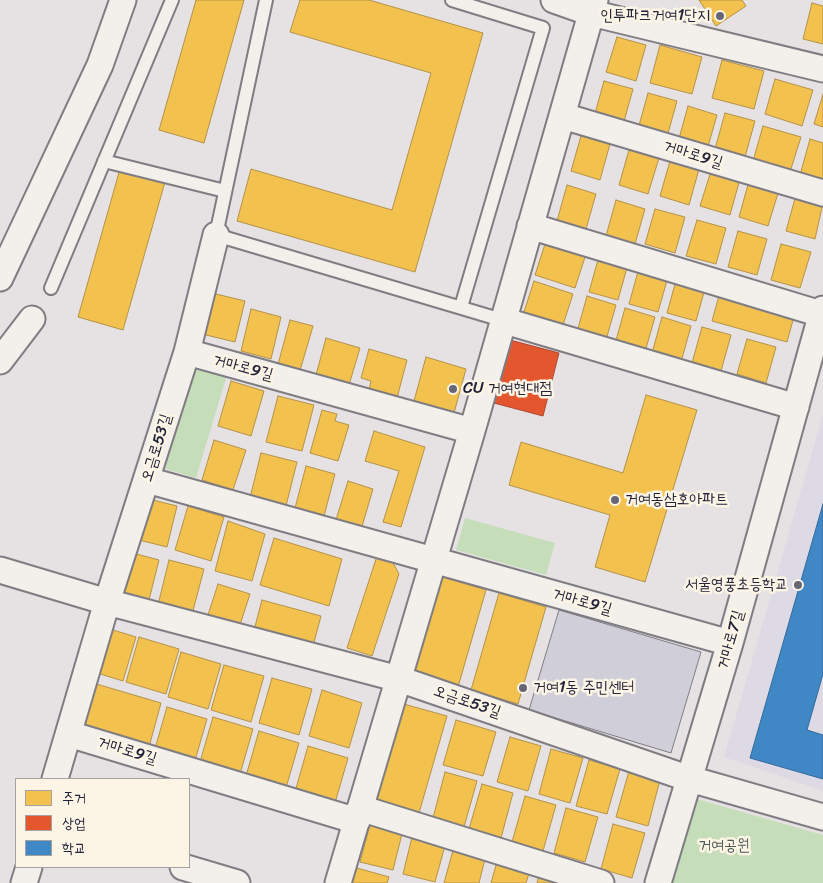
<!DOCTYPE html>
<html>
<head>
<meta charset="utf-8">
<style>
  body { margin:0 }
  #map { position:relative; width:823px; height:883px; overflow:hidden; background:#e6e2e4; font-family:Sriracha,"Poor Story",sans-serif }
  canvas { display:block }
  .legend { position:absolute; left:15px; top:778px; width:175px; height:90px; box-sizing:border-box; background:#fcf5e5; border:1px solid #a5a1a1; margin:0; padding:6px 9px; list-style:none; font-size:15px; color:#22223b }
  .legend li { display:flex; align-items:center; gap:10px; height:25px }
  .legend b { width:25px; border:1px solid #a5a1a1 }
</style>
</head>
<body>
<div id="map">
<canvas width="823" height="883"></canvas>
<ul class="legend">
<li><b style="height:14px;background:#f2c14e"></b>주거</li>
<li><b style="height:14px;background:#e4572e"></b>상업</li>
<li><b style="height:14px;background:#3f88c5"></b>학교</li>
</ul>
</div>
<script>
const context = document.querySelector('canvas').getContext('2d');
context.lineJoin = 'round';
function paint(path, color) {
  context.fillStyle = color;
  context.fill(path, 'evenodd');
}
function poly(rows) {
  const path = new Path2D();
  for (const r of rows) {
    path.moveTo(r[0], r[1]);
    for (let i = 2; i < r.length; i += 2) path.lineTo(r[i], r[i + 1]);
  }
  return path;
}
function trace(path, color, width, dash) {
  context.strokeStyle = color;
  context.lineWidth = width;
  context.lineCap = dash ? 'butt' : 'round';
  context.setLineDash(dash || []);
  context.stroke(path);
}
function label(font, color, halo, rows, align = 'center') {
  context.font = font + ' Sriracha,"Poor Story",sans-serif';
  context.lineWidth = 5;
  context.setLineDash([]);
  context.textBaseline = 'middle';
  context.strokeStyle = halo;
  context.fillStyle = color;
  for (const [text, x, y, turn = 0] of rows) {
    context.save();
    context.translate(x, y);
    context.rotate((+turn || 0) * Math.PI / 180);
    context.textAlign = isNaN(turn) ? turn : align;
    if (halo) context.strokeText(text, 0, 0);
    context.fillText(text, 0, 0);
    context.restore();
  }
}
paint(poly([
  [823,414,823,791,724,757]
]), '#dedae5');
paint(poly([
  [190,364,227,375,196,478,159,467],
  [465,518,555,543,546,575,456,550],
  [697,799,823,835,823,883,672,883]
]), '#c6ddba');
const homes = poly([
  [196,0,244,0,204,143,159,130,196,0],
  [300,0,369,0,483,33,415,272,237,221,251,169,392,210,431,73,290,32,300,0],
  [699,0,742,0,746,6,716,26,699,0],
  [812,3,823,6,823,44,803,39,812,3],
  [617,37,646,45,636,81,606,72,617,37],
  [660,45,702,57,692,94,650,83,660,45],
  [722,60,764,71,754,109,712,98,722,60],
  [775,79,813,90,802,126,765,114,775,79],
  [604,81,633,89,623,125,594,117,604,81],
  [648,93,677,101,667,137,638,129,648,93],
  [823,94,823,127,814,124,823,94],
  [688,106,717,115,707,150,678,142,688,106],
  [725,113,755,121,745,157,715,149,725,113],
  [763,126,801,137,790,172,753,161,763,126],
  [581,136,610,144,600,180,571,171,581,136],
  [810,139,823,143,823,182,800,175,810,139],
  [629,150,659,158,648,194,619,185,629,150],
  [670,161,699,169,689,205,660,196,670,161],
  [120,169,165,182,123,330,78,317,120,169],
  [711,171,740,179,730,215,700,206,711,171],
  [749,181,779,190,768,226,739,217,749,181],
  [567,185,596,194,586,229,557,221,567,185],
  [796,195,823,203,815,239,786,231,796,195],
  [616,200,645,209,635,244,606,236,616,200],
  [655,209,685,217,675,253,645,244,655,209],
  [697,220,726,228,716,264,686,256,697,220],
  [738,231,767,239,757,275,728,267,738,231],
  [546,241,586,254,575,288,535,275,546,241],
  [781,244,811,252,800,288,771,280,781,244],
  [599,256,628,264,618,300,589,292,599,256],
  [639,268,668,277,658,312,629,304,639,268],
  [677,277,706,285,696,321,667,313,677,277],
  [534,281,573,294,562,328,523,315,534,281],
  [720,292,795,313,787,342,712,321,720,292],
  [212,293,245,301,235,342,202,334,212,293],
  [587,296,616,305,606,340,577,332,587,296],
  [625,308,655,317,645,352,615,344,625,308],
  [251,309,281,317,271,359,241,351,251,309],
  [662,317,691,326,681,362,652,353,662,317],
  [290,320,313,326,299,374,277,368,290,320],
  [702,327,731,335,721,371,692,363,702,327],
  [326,338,360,348,349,385,316,375,326,338],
  [747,339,776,347,766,383,737,374,747,339],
  [369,349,407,360,397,398,369,390,371,381,361,378,369,349],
  [426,357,466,369,454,413,414,401,426,357],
  [231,381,264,391,251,436,218,426,231,381],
  [646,395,697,410,645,582,595,567,610,515,509,485,521,442,623,473,646,395],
  [278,396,314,405,302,451,266,442,278,396],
  [322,410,337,414,335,421,349,425,338,461,310,453,322,410],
  [374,431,425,447,401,527,383,522,399,471,365,461,374,431],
  [214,440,246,450,233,490,202,480,214,440],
  [261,453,297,462,286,506,250,498,261,453],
  [306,466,335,474,324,516,295,508,306,466],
  [348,481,373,489,361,530,335,523,348,481],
  [145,498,177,506,167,547,135,539,145,498],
  [188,506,224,517,211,561,175,550,188,506],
  [228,521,265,534,252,581,215,571,228,521],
  [274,538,342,559,329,606,260,585,274,538],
  [129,552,159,560,148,604,118,596,129,552],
  [377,556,392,561,399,574,372,656,347,648,377,556],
  [169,560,204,569,191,618,157,609,169,560],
  [439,576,486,590,458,687,411,673,439,576],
  [218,584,250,594,239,628,207,618,218,584],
  [499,593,546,607,518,704,471,690,499,593],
  [262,600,321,616,312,650,253,634,262,600],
  [110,629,136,637,123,681,97,673,110,629],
  [139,637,179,649,166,694,126,682,139,637],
  [181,652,221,664,208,709,168,697,181,652],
  [224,665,264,676,251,722,211,710,224,665],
  [272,678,312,689,299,735,259,723,272,678],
  [93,683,161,703,149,747,81,728,93,683],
  [322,690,362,703,349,748,309,736,322,690],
  [400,703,447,716,419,813,372,799,400,703],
  [167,707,207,719,194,764,154,752,167,707],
  [213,717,253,729,240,774,200,762,213,717],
  [456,720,496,732,483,776,443,765,456,720],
  [259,731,299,743,286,788,246,776,259,731],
  [510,737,541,746,528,791,497,782,510,737],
  [308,746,348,758,335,803,295,792,308,746],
  [551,749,583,758,570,803,539,794,551,749],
  [589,760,620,769,607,814,576,806,589,760],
  [629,771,660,780,648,826,616,817,629,771],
  [445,772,477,781,464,827,433,818,445,772],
  [482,784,513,793,501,838,469,829,482,784],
  [525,796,556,805,543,851,512,842,525,796],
  [566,808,598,817,585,862,554,853,566,808],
  [371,821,403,830,393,870,360,862,371,821],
  [613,824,645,833,632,878,601,869,613,824],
  [413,833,446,842,435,882,403,874,413,833],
  [454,847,486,855,479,883,444,883,454,847],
  [498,858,531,867,526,883,491,883,498,858],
  [357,868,389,877,387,883,352,883,357,868],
  [540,872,572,883,537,883,540,872]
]);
paint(homes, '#f2c14e');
trace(homes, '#b49148', 1);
const shops = poly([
  [510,340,559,353,543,416,494,403,510,340]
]);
paint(shops, '#e4572e');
trace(shops, '#aa4732', 1);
const schools = poly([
  [823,504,823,674,807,730,823,735,823,779,750,758,823,504]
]);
paint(schools, '#3f88c5');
trace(schools, '#36699c', 1);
const building = poly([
  [559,610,701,652,671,753,529,710,559,610]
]);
paint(building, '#cfced9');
trace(building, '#7f7d83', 1);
const lane = poly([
  [266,0,216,235,502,320],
  [452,0,543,28,461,307],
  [104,161,225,191],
  [51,288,172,0]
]);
const street = poly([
  [554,0,591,13,823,69],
  [563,116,823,193],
  [530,226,821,314],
  [0,278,100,65,123,0],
  [502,320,796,407],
  [187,352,472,431],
  [0,361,32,319],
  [147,480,730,643],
  [0,570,107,602,399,679,690,779,823,817],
  [69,734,357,821],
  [55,779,107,602,187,352,216,235],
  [360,808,601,883],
  [183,867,237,883],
  [24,883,29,867],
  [338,883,472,431,595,0],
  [658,883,730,643,823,309]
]);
trace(lane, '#7f7d83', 16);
trace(street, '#7f7d83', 29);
trace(lane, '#f3f0eb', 12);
trace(street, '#f3f0eb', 25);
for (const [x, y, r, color] of [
  [720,16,5,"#676576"],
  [453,389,5,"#676576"],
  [615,500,5,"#676576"],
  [798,585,5,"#676576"],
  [523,688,5,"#676576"]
]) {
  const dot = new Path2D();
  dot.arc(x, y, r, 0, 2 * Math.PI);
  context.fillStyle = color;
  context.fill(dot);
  trace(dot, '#fcf5e5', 2);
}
label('16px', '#22223b', '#fcf5e5', [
  ["인투파크거여1단지",710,16,"right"],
  ["CU 거여현대점",463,389],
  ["거여동삼호아파트",625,500],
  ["서울영풍초등학교",788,585,"right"],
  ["거여1동 주민센터",533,688]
], 'left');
label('16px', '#22223b', '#fcf5e5', [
  ["거마로9길",693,155,17],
  ["거마로9길",243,368,15],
  ["오금로53길",157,448,-73],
  ["거마로9길",582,602,16],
  ["거마로7길",731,640,-74],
  ["오금로53길",467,702,19],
  ["거마로9길",127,751,17]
]);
label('16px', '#4b5957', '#fcf5e5', [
  ["거여공원",724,846]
]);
</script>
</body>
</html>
